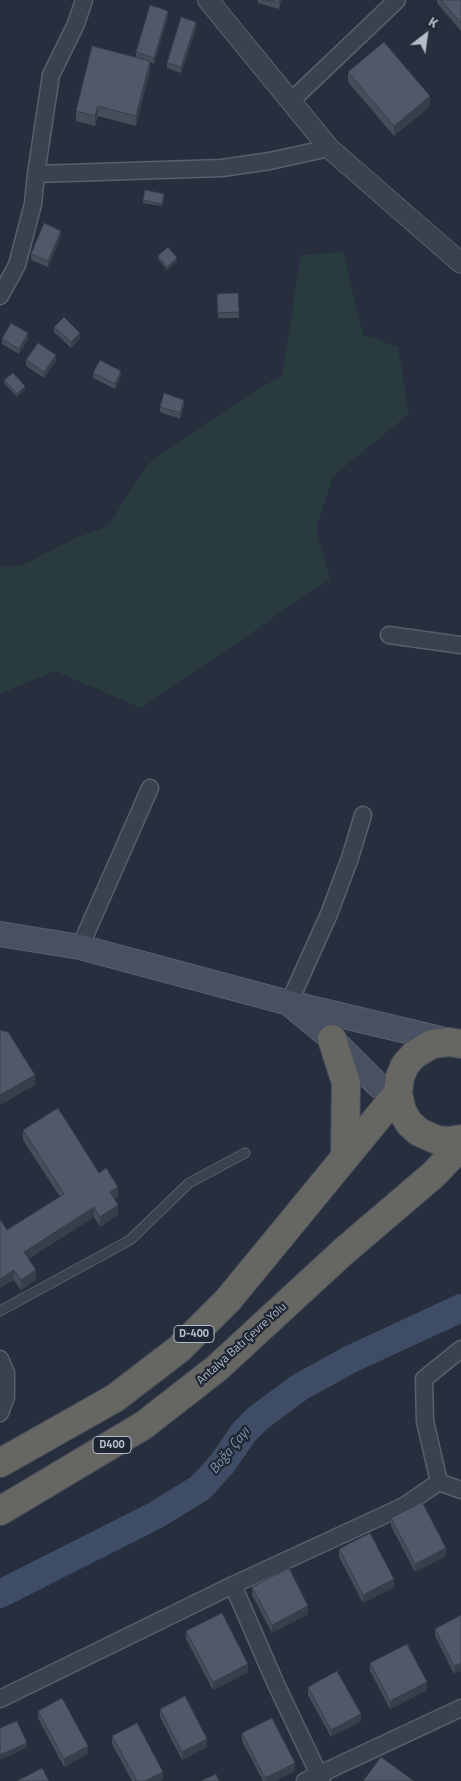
<!DOCTYPE html>
<html>
<head>
<meta charset="utf-8">
<style>
  body { margin:0 }
  #map { position:relative; width:461px; height:1781px; overflow:hidden; background:#272f3e; font-family:"Titillium Web",sans-serif }
  canvas { display:block }
  .north { position:absolute; left:401px; top:10px; width:50px; height:50px; -webkit-text-stroke:4px #1f2633; paint-order:stroke; rotate:30deg; font-size:14px; font-weight:700; line-height:20px; text-align:center; color:#b7bdc9 }
  .north::after { content:''; display:block; margin:auto; width:18px; height:22px; background:#b7bdc9; clip-path:polygon(50% 0,100% 100%,50% 72%,0 100%) }
</style>
</head>
<body>
<div id="map">
<canvas width="461" height="1781"></canvas>
<div class="north">K</div>
</div>
<script>
const context = document.querySelector('canvas').getContext('2d');
context.lineJoin = 'round';
function paint(path, color) {
  context.fillStyle = color;
  context.fill(path, 'evenodd');
}
function poly(rows) {
  const path = new Path2D();
  for (const r of rows) {
    path.moveTo(r[0], r[1]);
    for (let i = 2; i < r.length; i += 2) path.lineTo(r[i], r[i + 1]);
  }
  return path;
}
function trace(path, color, width, dash) {
  context.strokeStyle = color;
  context.lineWidth = width;
  context.lineCap = dash ? 'butt' : 'round';
  context.setLineDash(dash || []);
  context.stroke(path);
}
function label(font, color, halo, rows, align = 'center') {
  context.font = font + ' "Titillium Web",sans-serif';
  context.lineWidth = 4.5;
  context.setLineDash([]);
  context.textBaseline = 'middle';
  context.strokeStyle = halo;
  context.fillStyle = color;
  for (const [text, x, y, turn = 0] of rows) {
    context.save();
    context.translate(x, y);
    context.rotate((+turn || 0) * Math.PI / 180);
    context.textAlign = isNaN(turn) ? turn : align;
    if (halo) context.strokeText(text, 0, 0);
    context.fillText(text, 0, 0);
    context.restore();
  }
}
paint(poly([
  [343,252,363,335,398,347,409,414,333,476,316,528,330,579,141,708,55,671,0,694,0,566,21,566,76,538,108,526,148,464,218,415,282,375,301,255]
]), '#293b3f');
trace(poly([
  [0,1594,156,1515,200,1488,222,1464,244,1432,258,1418,300,1387,351,1359,461,1308]
]), '#3e4c65', 28);
const service = poly([
  [0,1311,130,1240,189,1183,245,1153]
]);
const minor = poly([
  [291,101,397,0],
  [36,174,51,75,76,24,84,0],
  [0,296,17,265,33,204,36,174,222,168,270,161,329,148],
  [389,635,461,645],
  [80,947,150,788],
  [289,1003,329,914,350,858,363,815],
  [0,1359,6,1373,6,1397,0,1413],
  [439,1482,461,1490],
  [233,1585,275,1682,322,1781],
  [0,1699,233,1585,404,1506,439,1482,425,1421,424,1379,461,1349],
  [305,1781,461,1708]
]);
const tertiary = poly([
  [208,0,329,148,461,263]
]);
const secondary = poly([
  [0,934,80,947,289,1003,453,1042],
  [292,1006,332,1039,379,1086,398,1093]
]);
const trunk = poly([
  [332,1039,346,1083,345,1156],
  [461,1044,449,1042,432,1044,414,1055,405,1065,400,1077,398,1093,402,1111,409,1123,419,1132,437,1140,449,1141,461,1139],
  [0,1463,115,1398,179,1349,228,1300,398,1093],
  [0,1511,144,1425,217,1368,344,1251,433,1175,461,1146]
]);
trace(service, '#595f6c', 11);
trace(minor, '#595f6c', 19);
trace(tertiary, '#595f6c', 22);
trace(secondary, '#595f6c', 26);
trace(trunk, '#464c59', 30);
trace(service, '#3b414e', 9);
trace(minor, '#3b414e', 16);
trace(tertiary, '#3b414e', 20);
trace(secondary, '#495061', 24);
trace(trunk, '#666663', 28);
paint(poly([
  [258,0,281,0,279,9,258,3],
  [437,0,461,0,461,31,437,3],
  [168,16,154,64,150,62,150,70,136,126,98,116,95,126,76,121,76,111,136,57,136,52],
  [196,28,181,73,167,68,167,63],
  [348,72,430,106,394,136,348,82],
  [164,197,162,206,143,203,143,200],
  [61,236,48,267,31,260,31,254],
  [158,256,177,261,167,270,158,259],
  [238,293,239,318,218,318,217,294],
  [54,327,80,338,71,348,54,332],
  [2,339,28,339,19,354,2,344],
  [26,360,56,361,44,378,26,366],
  [93,373,121,376,115,389,93,378],
  [4,380,25,389,17,397,4,383],
  [184,405,180,419,160,412,160,407],
  [23,1130,99,1173,118,1197,114,1199,118,1215,100,1227,94,1217,28,1259,36,1280,21,1290,14,1280,7,1230,60,1197,23,1140],
  [391,1518,446,1556,415,1572,391,1526],
  [339,1549,394,1587,363,1603,339,1557],
  [252,1587,308,1614,272,1633,252,1595],
  [461,1615,461,1671,454,1674,435,1636,435,1629],
  [186,1631,248,1672,213,1690,186,1639],
  [370,1663,427,1690,390,1709,370,1671],
  [308,1687,361,1721,331,1737,308,1695],
  [160,1709,207,1747,182,1760,160,1717],
  [38,1711,88,1754,64,1767,38,1718],
  [242,1733,295,1771,275,1781,263,1781,242,1741],
  [112,1736,163,1779,160,1781,132,1781,112,1744]
]), '#454c5a');
paint(poly([
  [168,11,168,16,154,64,154,58],
  [196,22,196,28,181,73,181,67],
  [150,61,150,70,136,126,136,116],
  [430,96,430,106,394,136,394,126],
  [98,106,98,116,95,126,95,116],
  [61,231,61,236,48,267,48,261],
  [177,258,177,261,167,270,167,267],
  [28,333,28,339,19,354,19,349],
  [80,333,80,338,71,348,71,342],
  [56,355,56,361,44,378,44,372],
  [121,371,121,376,115,389,115,384],
  [25,386,25,389,17,397,17,394],
  [184,400,184,405,180,419,180,413],
  [35,1075,35,1085,0,1105,0,1095],
  [118,1187,118,1197,110,1202,110,1192],
  [118,1205,118,1215,100,1227,100,1217],
  [94,1207,94,1217,24,1261,24,1252],
  [14,1270,14,1280,0,1288,0,1279],
  [36,1270,36,1280,21,1290,21,1280],
  [446,1548,446,1556,415,1572,415,1564],
  [394,1579,394,1587,363,1603,363,1595],
  [308,1606,308,1614,272,1633,272,1625],
  [461,1663,461,1671,454,1674,454,1666],
  [248,1664,248,1672,213,1690,213,1682],
  [427,1682,427,1690,390,1709,390,1701],
  [361,1714,361,1721,331,1737,331,1730],
  [207,1739,207,1747,182,1760,182,1752],
  [27,1743,27,1748,0,1760,0,1755],
  [88,1746,88,1754,64,1767,64,1759],
  [295,1763,295,1771,275,1781,265,1781,265,1778],
  [163,1772,163,1779,160,1781,145,1781]
]), '#383e4a');
const building = poly([
  [266,0,280,0,279,3,266,0],
  [441,0,461,0,461,23,441,0],
  [150,5,168,11,154,58,136,52,150,5],
  [181,17,196,22,181,67,167,63,181,17],
  [384,42,430,96,394,126,348,72,384,42],
  [92,46,150,61,136,116,98,106,95,116,76,111,92,46],
  [145,190,164,194,162,204,143,200,145,190],
  [44,223,61,231,48,261,31,254,44,223],
  [168,247,177,258,167,267,158,256,168,247],
  [238,293,239,312,218,313,217,294,238,293],
  [64,317,80,333,71,342,54,327,64,317],
  [11,323,28,333,19,349,2,339,11,323],
  [38,343,56,355,44,372,26,360,38,343],
  [100,360,121,371,115,384,93,373,100,360],
  [13,373,25,386,17,394,4,380,13,373],
  [164,393,184,400,180,413,160,407,164,393],
  [0,1030,8,1032,35,1075,0,1095,0,1030],
  [58,1108,99,1173,106,1168,118,1187,110,1192,118,1205,100,1217,94,1207,24,1252,36,1270,21,1280,14,1270,0,1279,0,1219,7,1230,64,1194,23,1130,58,1108],
  [422,1502,446,1548,415,1564,391,1518,422,1502],
  [370,1533,394,1579,363,1595,339,1549,370,1533],
  [289,1568,308,1606,272,1625,252,1587,289,1568],
  [222,1613,248,1664,213,1682,186,1631,222,1613],
  [461,1615,461,1663,454,1666,435,1629,461,1615],
  [407,1644,427,1682,390,1701,370,1663,407,1644],
  [337,1671,361,1714,331,1730,308,1687,337,1671],
  [185,1696,207,1739,182,1752,160,1709,185,1696],
  [62,1698,88,1746,64,1759,38,1711,62,1698],
  [272,1718,295,1763,265,1778,242,1733,272,1718],
  [17,1721,27,1743,0,1755,0,1728,17,1721],
  [137,1723,163,1772,145,1781,137,1781,112,1736,137,1723],
  [381,1757,414,1781,363,1781,381,1757],
  [42,1768,49,1781,17,1781,42,1768],
  [216,1774,219,1781,201,1781,216,1774]
]);
paint(building, '#505869');
trace(building, '#383e4a', 1);
for (const [x, y, w] of [
  [194,1334,40],
  [112,1445,38]
]) {
  const box = new Path2D();
  box.roundRect(x - w / 2, y - 8.5, w, 17, 4);
  context.fillStyle = '#1f2633';
  context.fill(box);
  trace(box, '#b7bdc9', 1);
}
label('bold 11px', '#b7bdc9', null, [
  ["D-400",194,1334],
  ["D400",112,1445]
]);
label('12px', '#b7bdc9', '#1f2633', [
  ["Antalya Batı Çevre Yolu",242,1344,-42]
]);
label('italic 14px', '#8191ae', '#1f2633', [
  ["Boğa Çayı",230,1451,-51]
]);
</script>
</body>
</html>
